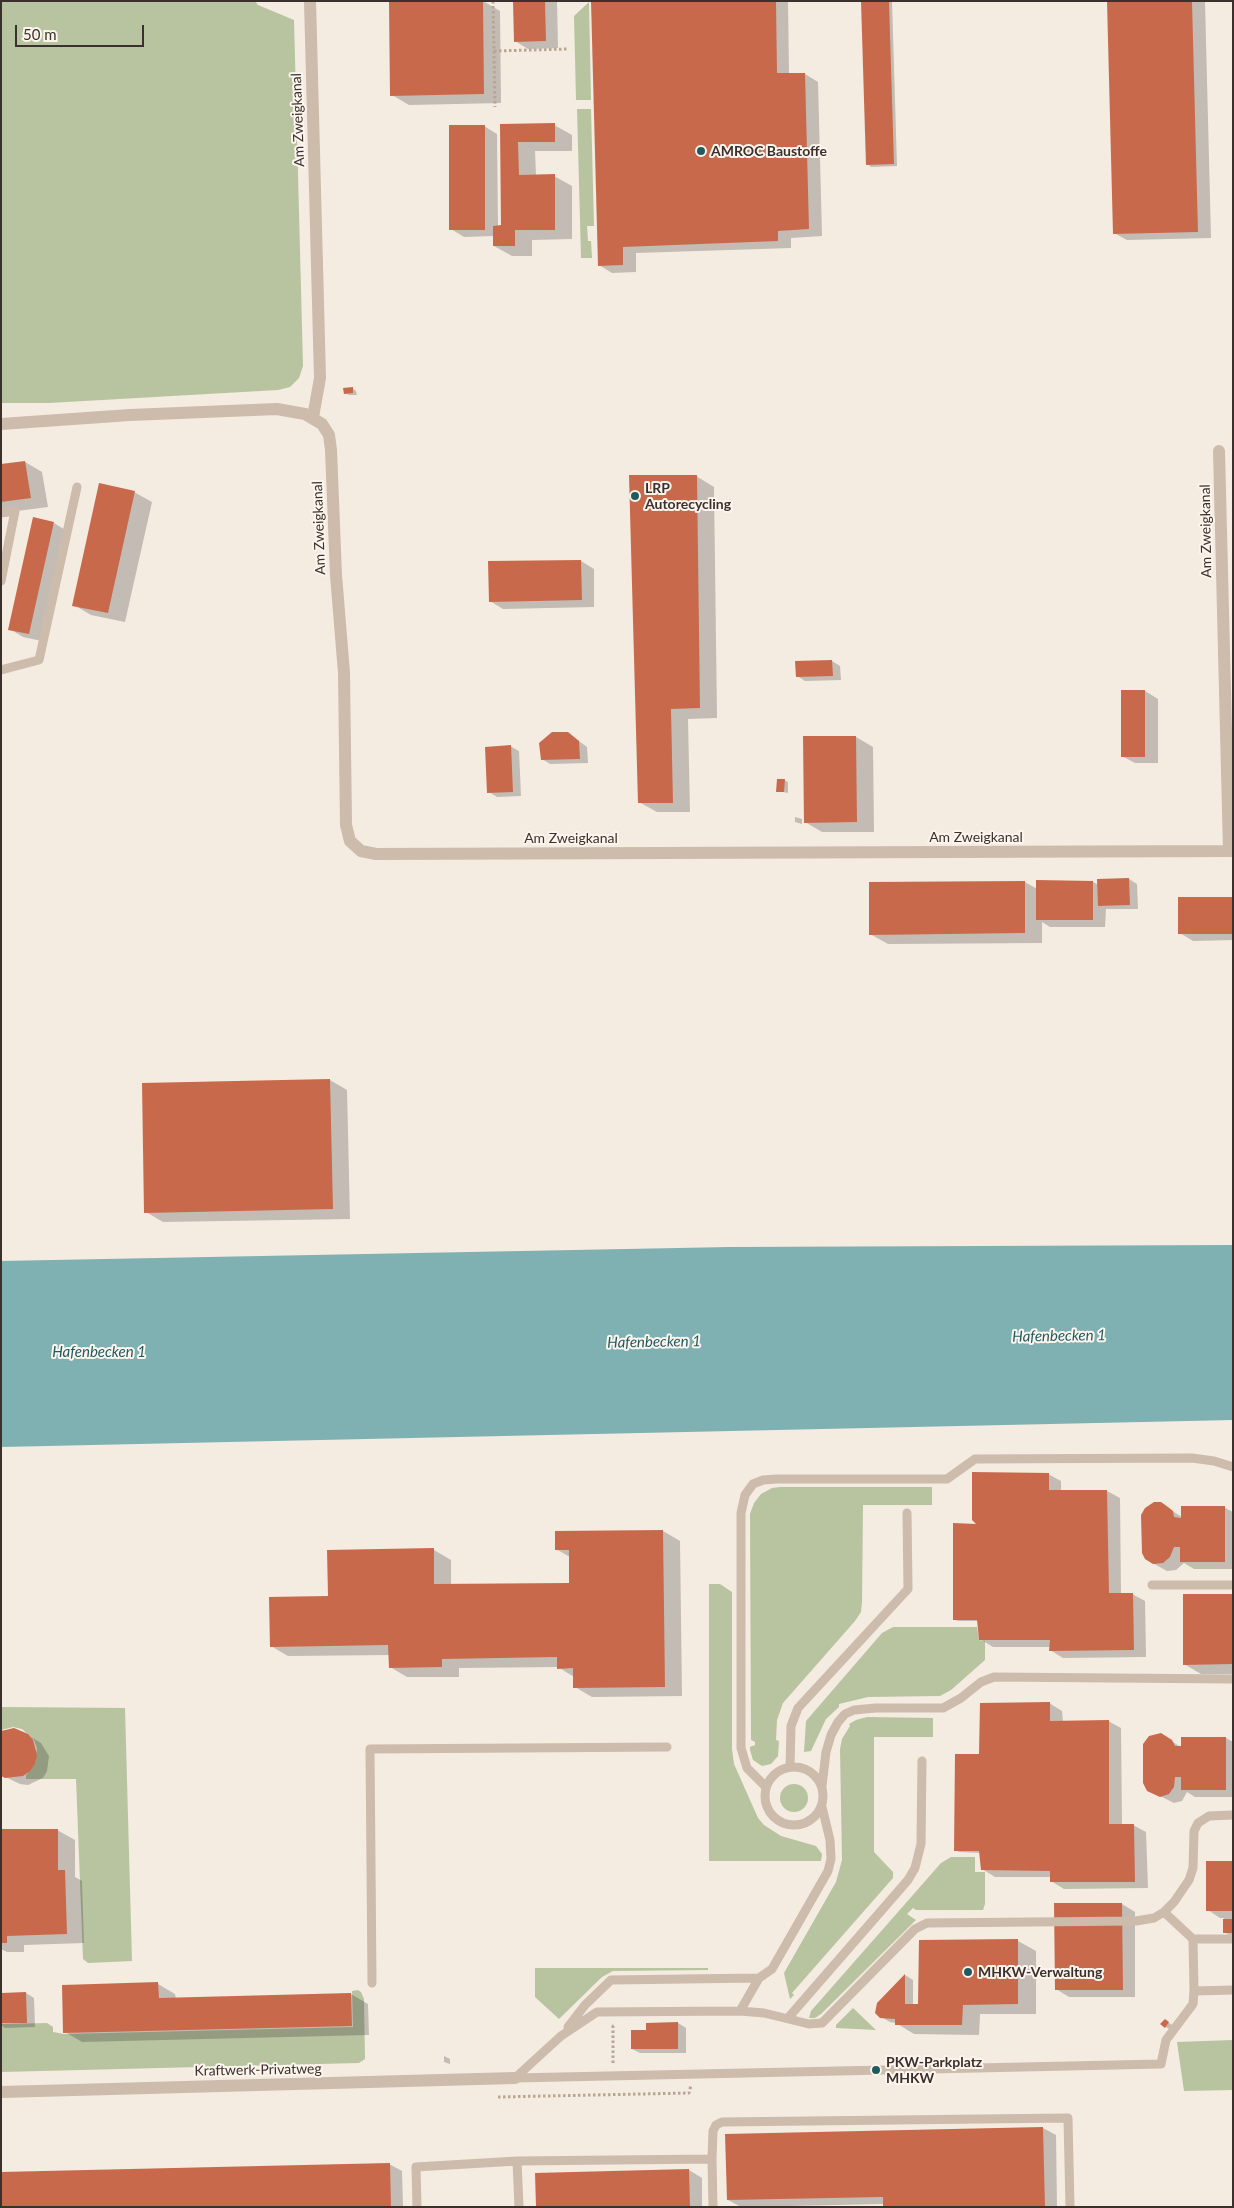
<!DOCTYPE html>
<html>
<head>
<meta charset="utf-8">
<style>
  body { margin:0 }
  #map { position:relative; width:1234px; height:2208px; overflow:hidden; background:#f4ebe1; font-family:Lato,sans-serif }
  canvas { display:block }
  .frame { position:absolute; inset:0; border:2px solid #3b302b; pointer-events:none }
  .scale { position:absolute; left:15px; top:25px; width:129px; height:22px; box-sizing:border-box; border:2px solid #3b302b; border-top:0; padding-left:6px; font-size:15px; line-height:18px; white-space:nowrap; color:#3b302b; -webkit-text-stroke:4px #fbf5ee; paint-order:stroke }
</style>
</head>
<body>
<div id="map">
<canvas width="1234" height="2208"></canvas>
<div class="frame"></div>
<div class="scale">50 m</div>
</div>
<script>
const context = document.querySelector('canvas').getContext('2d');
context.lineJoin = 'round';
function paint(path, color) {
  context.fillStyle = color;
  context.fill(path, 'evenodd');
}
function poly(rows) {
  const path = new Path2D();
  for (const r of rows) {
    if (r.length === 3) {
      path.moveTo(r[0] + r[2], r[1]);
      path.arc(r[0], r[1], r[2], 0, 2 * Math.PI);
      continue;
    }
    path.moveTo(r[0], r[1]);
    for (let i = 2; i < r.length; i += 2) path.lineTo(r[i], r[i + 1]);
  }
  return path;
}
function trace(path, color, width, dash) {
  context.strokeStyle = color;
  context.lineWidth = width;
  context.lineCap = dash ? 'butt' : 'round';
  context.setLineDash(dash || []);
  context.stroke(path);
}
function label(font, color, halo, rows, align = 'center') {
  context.font = font + ' Lato,sans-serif';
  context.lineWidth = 4;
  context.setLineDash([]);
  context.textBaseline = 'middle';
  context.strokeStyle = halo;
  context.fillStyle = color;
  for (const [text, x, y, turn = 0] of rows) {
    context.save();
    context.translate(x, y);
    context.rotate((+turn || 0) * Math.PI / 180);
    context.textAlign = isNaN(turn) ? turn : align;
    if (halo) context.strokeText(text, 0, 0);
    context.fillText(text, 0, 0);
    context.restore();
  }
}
paint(poly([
  [1,1,255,1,258,5,294,20,303,366,299,378,290,387,278,390,49,403,1,403],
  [589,2,591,100,576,100,574,16],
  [577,109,591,109,594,226,587,226,588,241,591,241,592,258,581,258],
  [780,1487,932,1487,932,1505,863,1505,862,1602,861,1612,855,1621,783,1703,777,1720,776,1740,779,1741,778,1756,771,1764,762,1766,753,1760,750,1750,750,1747,755,1745,755,1742,751,1740,750,1514,754,1503,761,1494,772,1488],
  [709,1584,720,1584,732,1592,732,1749,734,1764,758,1818,764,1825,781,1836,816,1846,822,1854,821,1861,709,1861],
  [893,1627,977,1627,979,1640,985,1641,985,1660,951,1690,940,1696,868,1697,839,1704,839,1707,826,1719,811,1751,804,1752,806,1721,882,1633],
  [1,1707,125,1708,132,1961,88,1963,83,1959,76,1779,26,1779,26,1775,35,1764,37,1748,34,1740,22,1729,13,1727,1,1730],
  [867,1717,933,1718,933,1737,874,1737,874,1852,893,1872,893,1878,792,1993,794,1995,790,1999,784,1973,836,1882,842,1860,840,1749,842,1739,850,1726,849,1724,856,1720],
  [794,1798,14],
  [951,1857,975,1857,975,1872,985,1872,985,1904,983,1910,916,1910,913,1908,907,1914,916,1920,821,2014,815,2018,809,2018,811,2011,941,1863],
  [535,1968,708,1968,708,1970,613,1971,602,1977,559,2019,535,1997],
  [358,1990,361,1992,364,1999,365,2059,359,2063,1,2072,1,2024,47,2023,53,2027,53,2032,64,2034,353,2027,352,1991],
  [853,2008,876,2030,836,2028,836,2025],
  [1233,2040,1233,2090,1184,2091,1177,2042]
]), '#b8c4a0');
paint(poly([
  [1233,1245,1233,1420,1,1447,1,1261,730,1247]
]), '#7fb0b2');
paint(poly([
  [447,1,483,1,500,11,501,103,409,105,392,95],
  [514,1,557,1,558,48,528,49,515,41],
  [592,1,788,1,789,74,805,74,818,82,822,236,791,238,791,248,636,253,636,272,612,273,599,265],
  [862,1,892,1,897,166,871,167,868,164],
  [1108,1,1205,1,1211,238,1127,240,1114,233],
  [502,125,554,125,572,135,572,151,535,151,536,176,554,176,572,186,572,239,532,240,532,256,512,256,494,246,494,236,464,237,451,229,484,126,497,134,498,227,502,227],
  [352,388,356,391,357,395,349,395,345,393],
  [25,462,42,472,48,507,1,513,1,465],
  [696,476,714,487,717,718,688,719,690,812,657,812,639,802],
  [134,492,152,502,125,622,91,615,74,605],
  [54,523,67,531,42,641,23,637,10,629],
  [581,561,594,569,594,607,503,609,490,601],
  [832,661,840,666,841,680,805,681,797,676,797,662],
  [1145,691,1158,699,1158,763,1135,763,1122,756],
  [568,733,587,747,588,763,550,764,542,759],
  [856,737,873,747,874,832,822,832,805,822],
  [510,746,519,751,521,796,497,797,489,792],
  [784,780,788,782,788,793,778,791],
  [795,817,802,819,802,824,795,822],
  [1129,879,1137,884,1138,909,1106,909,1105,927,1050,927,1042,922,1042,943,888,944,870,934,1025,882,1037,889,1093,882,1099,885],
  [1233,898,1233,940,1193,941,1180,933],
  [330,1080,347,1090,350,1219,163,1222,146,1212],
  [1048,1474,1061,1481,1061,1491,1107,1491,1120,1498,1121,1594,1132,1594,1145,1601,1146,1657,1063,1658,1050,1650,1051,1647,993,1647,980,1639,980,1621,958,1621,954,1619,976,1525],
  [1161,1504,1182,1517,1225,1508,1233,1512,1233,1569,1194,1569,1184,1563,1176,1570,1167,1571,1149,1561],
  [663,1531,680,1541,682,1696,592,1697,575,1687,574,1677,558,1667,459,1668,459,1677,407,1677,390,1667,390,1655,288,1656,271,1646,329,1598,434,1550,451,1560,451,1585,570,1584,570,1557,556,1549],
  [1233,1595,1233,1674,1201,1674,1184,1664],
  [1049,1703,1062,1711,1063,1722,1108,1721,1121,1728,1122,1825,1133,1825,1146,1832,1148,1888,1064,1889,1051,1881,1051,1877,995,1877,982,1869,981,1853,959,1852,956,1850,979,1755],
  [21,1731,41,1743,49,1756,47,1771,43,1778,28,1785,20,1784,1,1775],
  [1161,1734,1182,1748,1226,1738,1233,1742,1233,1797,1195,1797,1187,1792,1182,1801,1174,1803,1148,1790],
  [57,1830,75,1840,75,1877,82,1881,84,1943,24,1945,24,1952,7,1952,1,1949,1,1831],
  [1233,1862,1233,1937,1224,1932,1224,1918,1220,1918,1208,1910],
  [1055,1904,1122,1904,1135,1912,1135,1997,1069,1997,1056,1989],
  [920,1941,1018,1941,1036,1951,1036,2014,980,2014,979,2035,914,2034,896,2023,890,2022,881,2017,879,2003,905,1975,913,1980,913,2005,919,2005],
  [158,1984,175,1994,176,1999,351,1994,368,2004,369,2035,82,2042,65,2032],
  [26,1993,34,1998,35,2027,5,2028,1,2025,1,1994],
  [1165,2020,1172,2025,1169,2029,1166,2027],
  [678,2023,686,2028,686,2053,640,2053,632,2049,647,2031],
  [444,2056,450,2059,450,2064,444,2062],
  [1043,2128,1056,2135,1057,2207,884,2207,884,2204,741,2207,728,2200],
  [389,2164,402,2171,403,2207,1,2207],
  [689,2170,702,2178,702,2207,537,2207]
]), '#0003');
paint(poly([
  [389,1,483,1,484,94,390,96],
  [513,1,545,1,546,41,514,42],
  [591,1,776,1,777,73,805,73,809,229,778,231,778,241,623,247,623,265,598,266],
  [861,1,889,1,894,164,866,165],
  [1107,1,1192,1,1198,232,1113,234],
  [555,123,555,142,518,142,519,175,555,174,555,230,515,230,515,246,493,246,493,226,501,225,500,124],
  [449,125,485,125,485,230,449,230],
  [353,387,353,393,344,394,343,388],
  [25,461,31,498,1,502,1,464],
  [629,475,697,475,700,708,671,709,673,803,638,803],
  [99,483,135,491,108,613,72,606],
  [33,517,54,522,29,634,8,630],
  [581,560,582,600,489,602,488,561],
  [832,660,833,676,796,677,795,661],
  [1121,690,1145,690,1145,757,1121,757],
  [552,732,568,732,579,741,580,759,541,760,539,743],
  [803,736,856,736,857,822,804,823],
  [511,745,513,792,487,793,485,747],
  [777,779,785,779,784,792,776,792],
  [1129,878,1130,905,1098,906,1097,879],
  [1036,880,1093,881,1093,920,1036,920],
  [1025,881,1025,933,869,935,869,882],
  [1178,897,1233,897,1233,934,1178,934],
  [330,1079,333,1209,144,1213,142,1083],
  [972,1472,1049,1473,1049,1490,1107,1490,1109,1593,1133,1593,1134,1650,1049,1651,1050,1640,979,1640,977,1620,953,1620,953,1523,976,1524,972,1520],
  [1154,1502,1161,1502,1168,1507,1173,1511,1174,1517,1181,1518,1181,1506,1225,1506,1225,1562,1180,1562,1180,1547,1174,1547,1170,1557,1163,1563,1153,1564,1145,1559,1142,1553,1141,1515,1145,1508],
  [663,1530,665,1687,573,1688,573,1668,557,1669,557,1657,442,1659,442,1667,389,1668,388,1645,270,1647,269,1597,328,1596,327,1550,434,1548,434,1584,569,1583,569,1550,555,1550,555,1531],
  [1183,1594,1233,1594,1233,1664,1183,1665],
  [1050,1702,1050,1721,1109,1720,1109,1824,1134,1824,1135,1882,1050,1882,1050,1871,981,1870,979,1851,954,1851,955,1754,979,1754,980,1703],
  [14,1728,28,1734,33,1740,37,1755,35,1764,30,1771,23,1776,5,1778,1,1776,1,1731],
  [1161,1733,1172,1740,1175,1746,1181,1746,1181,1737,1226,1737,1226,1790,1181,1790,1181,1777,1175,1777,1174,1787,1169,1794,1160,1797,1147,1791,1143,1783,1143,1744,1149,1736],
  [1,1829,58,1829,58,1870,65,1870,67,1934,7,1936,7,1943,1,1943],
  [1206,1861,1233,1861,1233,1911,1206,1911],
  [1054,1903,1122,1903,1123,1990,1055,1990],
  [1223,1919,1233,1919,1233,1933,1223,1933],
  [1018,1939,1018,2004,963,2005,962,2025,895,2025,895,2019,880,2018,875,2013,877,2003,905,1974,905,2004,918,2004,919,1940],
  [158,1982,159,1998,351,1993,352,2026,63,2033,62,1985],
  [26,1992,27,2023,1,2023,1,1993],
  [1165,2019,1169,2022,1165,2028,1160,2024],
  [678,2022,678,2049,631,2049,631,2030,646,2030,646,2023],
  [1043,2127,1045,2207,883,2207,883,2197,727,2200,725,2134],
  [390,2163,391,2207,1,2207,1,2172],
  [689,2169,690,2207,536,2207,535,2173]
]), '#c8694b');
trace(poly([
  [493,1,495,107],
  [494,51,567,49],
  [613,2063,613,2026,615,2026],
  [498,2097,689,2093,691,2085]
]), '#b9a596', 3, [2.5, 2.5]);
trace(poly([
  [1,513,15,511,1,581],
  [1,670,39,660,77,487],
  [1152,1585,1233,1585],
  [794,1796,29],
  [790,1767,791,1726,798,1708,908,1589,907,1513],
  [822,1786,826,1752,831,1735,838,1722,845,1714,854,1710,876,1708,943,1708,961,1698,981,1682,994,1677,1233,1679],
  [766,1787,747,1768,741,1748,741,1513,745,1495,753,1484,763,1480,777,1479,947,1479,975,1459,1192,1458,1214,1461,1233,1467],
  [1164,1912,1193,1939,1194,1991],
  [1193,1939,1233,1939],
  [372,1983,370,1749,667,1747],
  [740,2011,759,1978,772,1969,828,1871,831,1859,830,1840,822,1807],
  [788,2018,908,1880,915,1868,921,1844,922,1761],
  [568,2027,585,2005,611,1980,759,1978],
  [515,2078,561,2036,597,2012,740,2011,764,2013,809,2024,822,2023,915,1929,927,1923,1136,1921,1154,1918,1164,1912,1174,1902,1189,1880,1193,1868,1194,1831,1198,1823,1209,1816,1233,1815],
  [515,2078,1161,2064,1166,2040,1193,2004,1194,1991,1233,1990],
  [712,2159,713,2131,716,2125,722,2122,1068,2118,1070,2207],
  [517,2161,519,2207],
  [417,2207,416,2167,517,2161,712,2159,713,2207]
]), '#cdbbac', 9);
trace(poly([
  [310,1,320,378,313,417],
  [1,424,130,415,277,409,305,414,322,424,329,435,331,450,336,575,344,673,346,825,350,841,361,851,376,854,1233,851],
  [1219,451,1229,851],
  [1,2092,515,2078]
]), '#cdbbac', 12);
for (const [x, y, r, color] of [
  [701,151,5,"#1f5a5e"],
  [635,496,5,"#1f5a5e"],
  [968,1972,5,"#1f5a5e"],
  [876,2070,5,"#1f5a5e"]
]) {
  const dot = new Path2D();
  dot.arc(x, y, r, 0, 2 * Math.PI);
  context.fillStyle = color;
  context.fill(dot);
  trace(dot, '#fbf5ee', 2);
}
label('14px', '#3b302b', '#fbf5ee', [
  ["Am Zweigkanal",298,120,-92],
  ["Am Zweigkanal",319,528,-92],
  ["Am Zweigkanal",1206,531,-91],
  ["Am Zweigkanal",976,837],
  ["Am Zweigkanal",571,838],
  ["Kraftwerk-Privatweg",258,2070,-1]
]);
label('bold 14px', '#3b302b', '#fbf5ee', [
  ["AMROC Baustoffe",711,151],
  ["LRP",645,488],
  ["Autorecycling",645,504],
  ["MHKW-Verwaltung",978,1972],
  ["PKW-Parkplatz",886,2062],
  ["MHKW",886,2078]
], 'left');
label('italic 15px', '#1f5a5e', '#fbf5ee', [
  ["Hafenbecken 1",1059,1336,-1],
  ["Hafenbecken 1",654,1342,-1],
  ["Hafenbecken 1",99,1352]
]);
</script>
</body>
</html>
